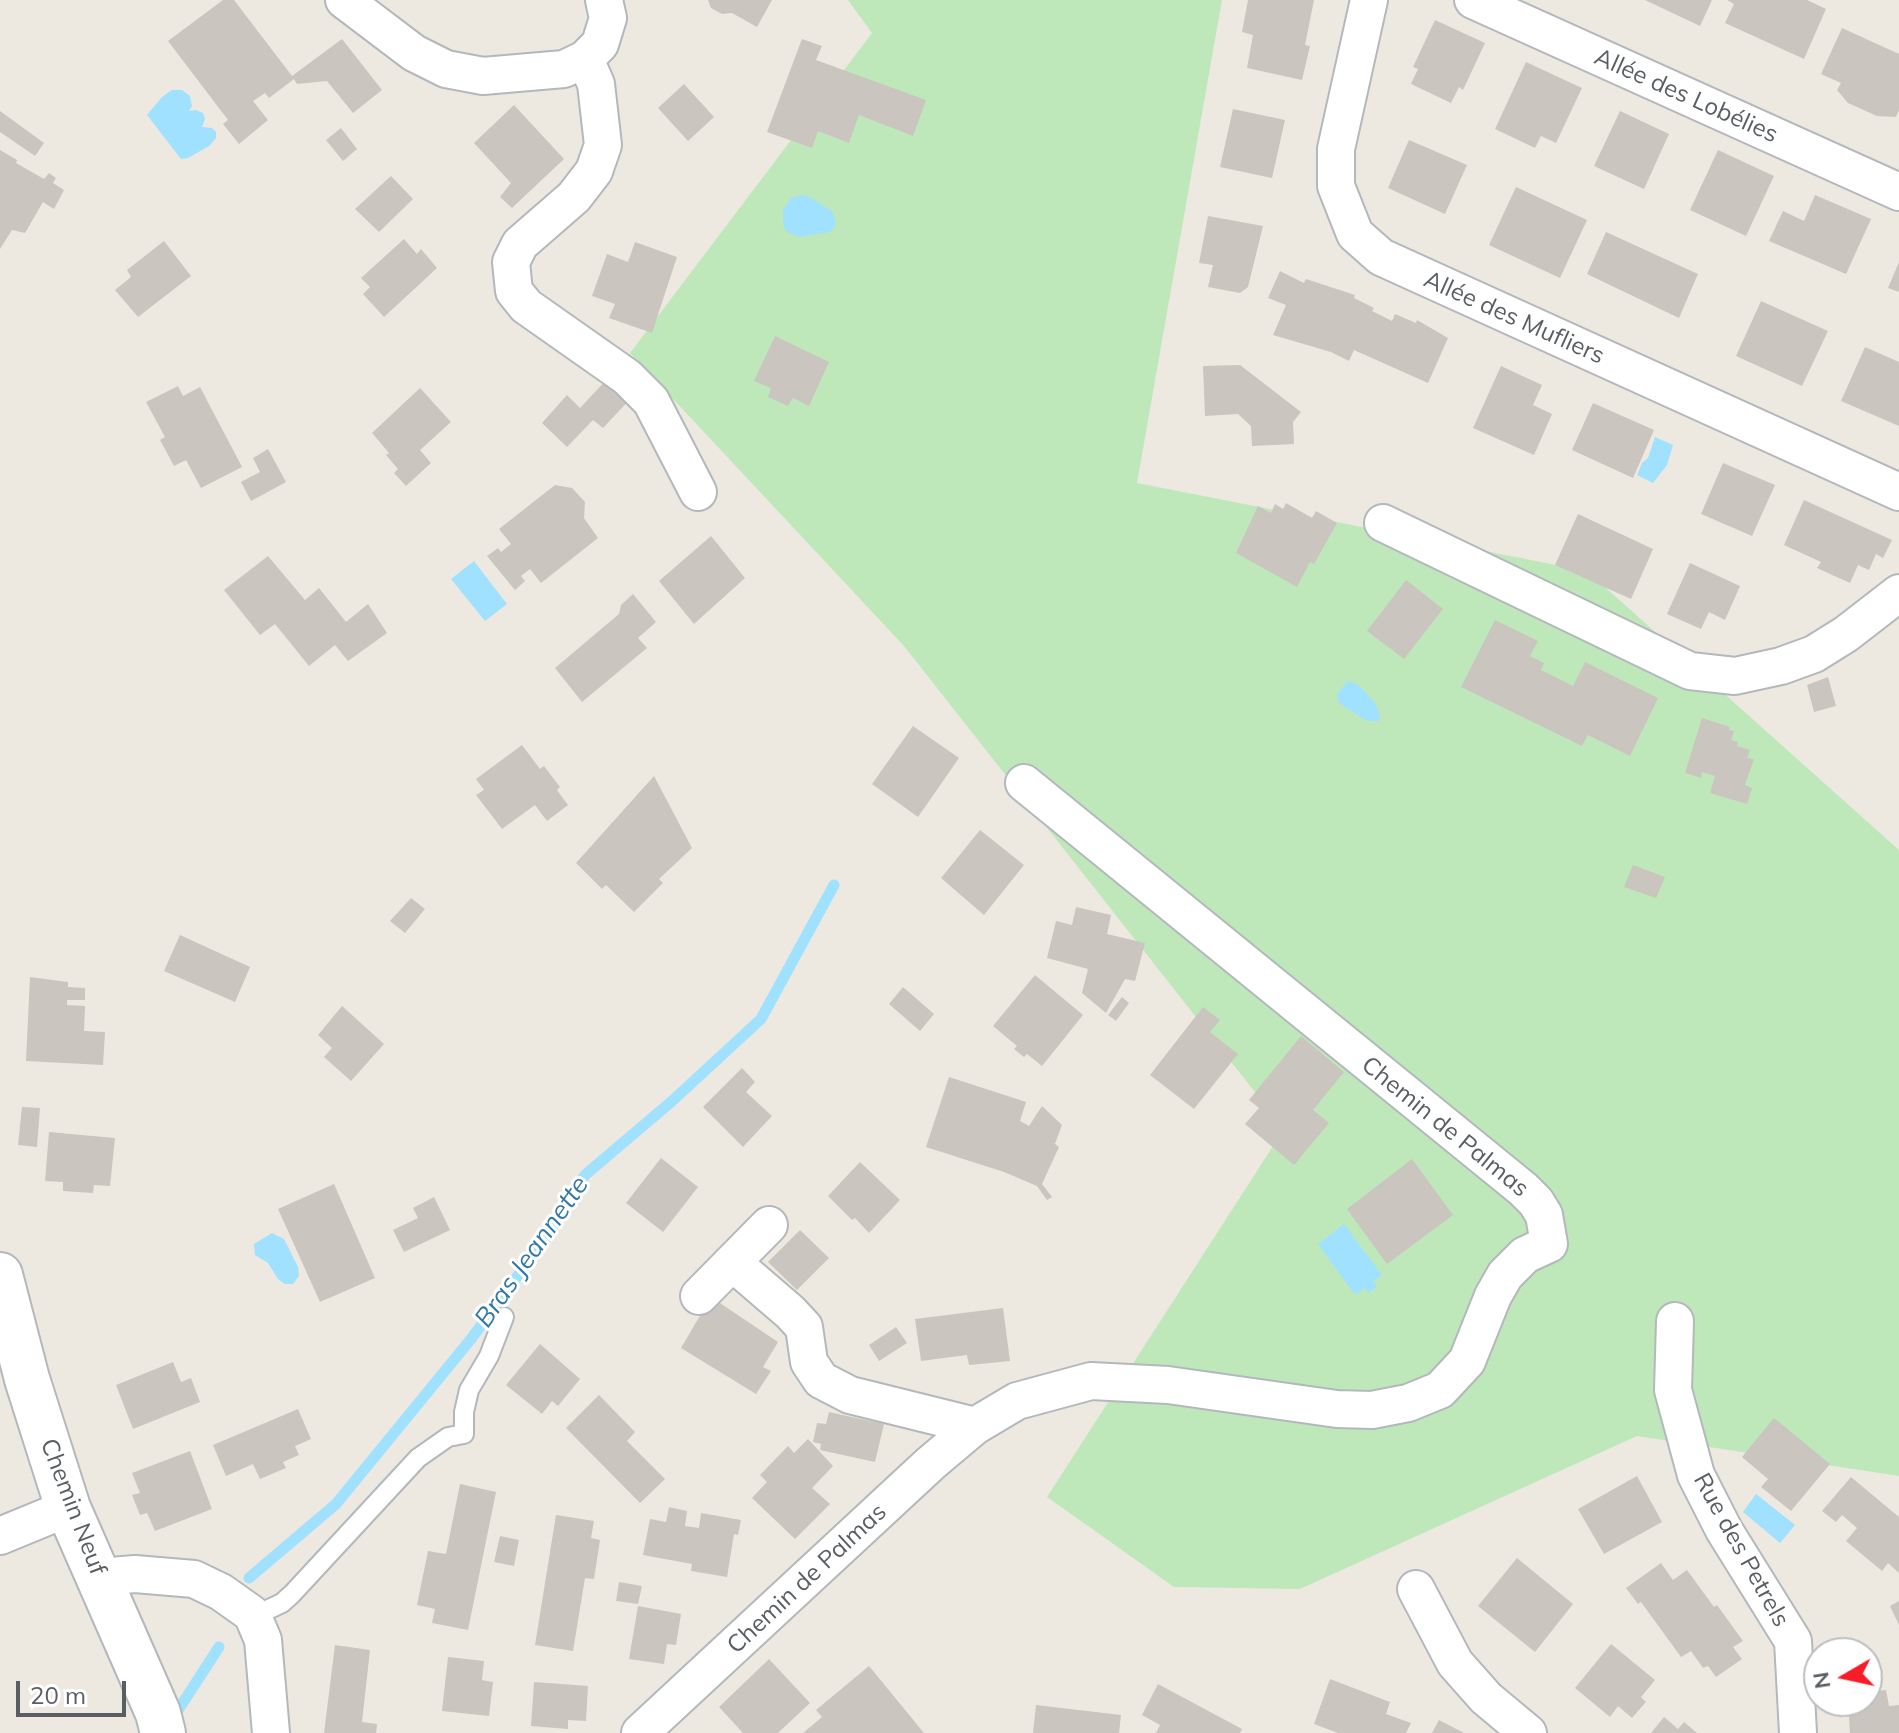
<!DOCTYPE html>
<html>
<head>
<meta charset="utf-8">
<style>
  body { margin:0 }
  #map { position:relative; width:1899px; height:1733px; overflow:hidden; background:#ede9e0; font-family:Mulish,sans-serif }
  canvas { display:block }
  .north { position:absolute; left:1803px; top:1637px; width:80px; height:80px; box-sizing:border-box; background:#fff; border:2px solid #bdbfc1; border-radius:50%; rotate:261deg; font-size:22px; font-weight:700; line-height:32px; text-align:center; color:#595e63 }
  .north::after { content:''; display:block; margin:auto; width:28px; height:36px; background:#f61d27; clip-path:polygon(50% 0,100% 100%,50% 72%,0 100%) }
  .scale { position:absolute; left:16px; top:1681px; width:110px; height:36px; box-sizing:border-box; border:4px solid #595e63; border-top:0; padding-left:10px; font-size:24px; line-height:28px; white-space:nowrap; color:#595e63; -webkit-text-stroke:6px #fff; paint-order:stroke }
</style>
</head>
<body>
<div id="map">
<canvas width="1899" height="1733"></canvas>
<div class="north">N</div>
<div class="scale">20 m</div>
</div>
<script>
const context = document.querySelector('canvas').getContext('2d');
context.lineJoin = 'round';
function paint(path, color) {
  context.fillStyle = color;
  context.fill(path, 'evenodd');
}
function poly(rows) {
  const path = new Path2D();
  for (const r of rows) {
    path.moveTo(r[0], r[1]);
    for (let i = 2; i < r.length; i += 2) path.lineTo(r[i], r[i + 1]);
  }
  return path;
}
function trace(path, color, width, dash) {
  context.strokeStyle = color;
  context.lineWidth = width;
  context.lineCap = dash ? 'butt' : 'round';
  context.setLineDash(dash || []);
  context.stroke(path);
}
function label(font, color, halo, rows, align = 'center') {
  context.font = font + ' Mulish,sans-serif';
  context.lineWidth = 6;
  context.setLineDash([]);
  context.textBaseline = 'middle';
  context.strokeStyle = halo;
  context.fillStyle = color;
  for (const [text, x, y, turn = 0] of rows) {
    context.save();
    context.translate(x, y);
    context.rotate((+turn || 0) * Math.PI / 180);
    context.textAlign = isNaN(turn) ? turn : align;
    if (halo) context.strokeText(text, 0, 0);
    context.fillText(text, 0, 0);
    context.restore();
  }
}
paint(poly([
  [848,0,1222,0,1137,483,1587,571,1899,850,1899,1476,1637,1436,1300,1589,1174,1587,1047,1497,1284,1129,904,646,630,353,872,33]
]), '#bfe8ba');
paint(poly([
  [172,90,182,90,190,96,192,106,189,111,196,110,203,113,205,119,202,127,212,128,216,132,216,138,209,146,188,158,181,159,147,115,162,97],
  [802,195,810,197,833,212,836,224,830,232,800,237,787,232,783,225,783,210,791,198],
  [1655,437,1673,445,1667,465,1653,483,1637,475,1642,463,1648,458],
  [474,561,507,604,485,621,451,579],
  [1348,681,1359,685,1375,703,1380,715,1379,721,1367,721,1339,703,1337,694],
  [1344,1224,1382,1275,1373,1282,1377,1287,1368,1293,1365,1288,1355,1295,1318,1244],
  [272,1233,284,1239,298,1267,299,1276,293,1284,285,1284,278,1279,268,1263,255,1255,254,1244],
  [1756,1494,1795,1525,1780,1543,1743,1512]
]), '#9fe1ff');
trace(poly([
  [249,1578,336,1504,471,1339,545,1239,585,1175,671,1102,761,1019,834,885],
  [171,1721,219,1647]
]), '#9fe1ff', 11);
paint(poly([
  [223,0,234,0,292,76,342,39,382,90,353,113,327,81,297,84,294,79,269,98,265,93,253,101,268,120,239,144,223,124,228,120,168,41],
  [708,0,772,0,757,27,732,13,722,14,711,8],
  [1248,0,1314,0,1305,45,1310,46,1302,80,1247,68,1253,35,1242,32],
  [1645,0,1712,0,1700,26],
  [1727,0,1807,0,1826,9,1804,59,1725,23,1734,4],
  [1435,20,1485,43,1463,90,1459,87,1451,103,1411,84,1418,69,1413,67],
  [1842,28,1899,54,1899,110,1896,117,1877,116,1848,103,1837,90,1841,83,1821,74],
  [802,39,822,46,816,60,926,100,913,136,859,115,849,143,818,131,812,148,767,132],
  [1526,62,1582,88,1556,143,1541,136,1535,148,1495,129],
  [684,84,714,117,688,141,658,108],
  [514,105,564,159,512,208,500,197,511,183,474,143],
  [1233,109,1285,120,1272,178,1220,167],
  [0,111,44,143,35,156,0,132],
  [1620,111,1669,134,1644,189,1594,166],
  [341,128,357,149,343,161,326,140],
  [1409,140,1467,165,1445,214,1388,188],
  [0,150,17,160,16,163,44,179,49,173,56,178,53,183,64,190,54,209,43,202,25,233,12,230,0,249],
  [1718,150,1774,176,1746,236,1690,210],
  [391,176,413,199,379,232,355,209],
  [1516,187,1587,220,1560,278,1489,245],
  [1815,195,1871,219,1846,274,1769,241,1783,211,1804,221],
  [1208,216,1263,226,1248,287,1240,293,1208,287,1213,265,1199,263],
  [1606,232,1698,274,1679,318,1587,274],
  [404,239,417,254,421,249,437,268,384,317,363,294,370,287,361,278],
  [164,241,191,276,138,317,115,290,131,277,127,270],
  [635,242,677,257,652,333,609,318,615,304,592,296,607,254,628,262],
  [1899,262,1899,292,1888,288],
  [1280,271,1304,283,1306,279,1355,295,1354,298,1374,308,1372,311,1392,321,1395,314,1416,323,1417,320,1448,338,1428,383,1354,350,1349,361,1331,352,1273,335,1286,305,1268,298],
  [1761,301,1828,331,1802,386,1736,356],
  [775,336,829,362,809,406,793,398,788,406,768,397,771,388,754,381],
  [1865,347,1899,362,1899,426,1841,401],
  [1240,365,1301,412,1293,422,1294,444,1252,446,1251,426,1238,414,1205,416,1203,366],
  [1501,366,1542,385,1533,405,1552,414,1534,455,1473,428],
  [609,377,634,395,603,428,593,420,567,447,542,423,567,395,580,408],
  [178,386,183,396,200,387,242,467,201,488,186,460,174,466,160,440,165,437,146,402],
  [420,388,451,422,420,450,431,463,406,486,394,473,398,469,386,455,389,453,372,433],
  [1593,403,1654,430,1633,478,1572,450],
  [268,449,286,482,251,501,241,482,260,472,253,458],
  [1723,463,1775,485,1752,536,1701,514],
  [555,485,572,488,585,502,584,518,598,538,541,583,530,569,521,576,525,581,515,590,487,556,498,548,501,552,511,544,499,529],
  [1804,500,1892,540,1883,558,1876,554,1869,570,1858,565,1850,583,1817,568,1821,562,1784,545],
  [1286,503,1312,518,1316,511,1337,523,1314,564,1310,562,1297,587,1236,553,1258,506,1271,513,1275,504,1283,509],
  [1578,514,1653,549,1631,599,1555,565],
  [711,536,745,578,694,624,659,581],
  [268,556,305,600,319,588,346,622,368,604,387,633,348,661,335,645,309,666,275,624,260,635,224,590],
  [1690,563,1740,586,1725,620,1709,612,1701,629,1667,614],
  [1406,580,1443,609,1404,659,1367,631],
  [633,594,656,622,638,638,647,648,582,702,555,668,619,614,621,605],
  [1495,620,1538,641,1530,656,1544,663,1541,670,1573,686,1585,662,1658,698,1630,756,1588,735,1582,746,1461,687],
  [1828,677,1836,706,1814,712,1807,685],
  [1702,718,1730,727,1729,730,1734,731,1731,740,1738,742,1737,746,1750,750,1747,758,1754,759,1745,785,1752,788,1747,804,1710,793,1715,776,1702,772,1701,778,1685,773],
  [913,726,959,758,918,817,872,784],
  [522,745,540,769,544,766,560,787,557,790,568,805,547,821,535,805,502,829,476,795,484,790,476,779],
  [654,776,692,848,659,879,663,883,634,912,606,885,602,889,576,863],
  [980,830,1024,865,984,915,941,878],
  [1633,865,1665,877,1656,898,1624,887],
  [411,898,425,909,405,933,390,921],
  [1076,907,1111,915,1107,934,1145,943,1135,981,1125,979,1106,1013,1082,993,1088,969,1047,958,1056,921,1072,925],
  [180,935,250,967,235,1002,164,971],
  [1035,975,1083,1015,1042,1066,1027,1054,1024,1057,1014,1049,1017,1046,993,1026],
  [30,977,68,982,68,987,85,988,85,1000,67,1000,67,1005,85,1006,84,1031,105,1032,103,1065,26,1061],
  [903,987,934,1014,920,1031,889,1004],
  [1122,997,1129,1003,1116,1021,1108,1015],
  [342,1006,384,1044,351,1081,324,1057,332,1048,318,1035],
  [1203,1007,1220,1020,1210,1032,1238,1054,1194,1109,1150,1075],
  [1301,1036,1344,1072,1313,1110,1329,1123,1294,1165,1245,1124,1259,1108,1249,1100],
  [742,1068,755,1082,746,1092,772,1116,743,1147,703,1107],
  [949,1077,1026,1102,1020,1121,1029,1126,1042,1106,1062,1125,1055,1144,1059,1147,1042,1184,1052,1197,1047,1200,1037,1186,1004,1172,926,1147],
  [22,1107,40,1108,37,1147,18,1145],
  [49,1132,115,1138,110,1186,94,1185,93,1193,63,1191,63,1182,45,1181],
  [661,1158,698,1187,663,1232,626,1203],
  [1412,1159,1453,1215,1387,1264,1347,1209],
  [860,1162,900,1200,869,1233,855,1218,852,1220,828,1196],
  [334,1184,375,1278,320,1302,278,1209],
  [434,1197,450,1230,404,1252,393,1230,418,1218,413,1208],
  [800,1230,829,1258,797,1290,768,1262],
  [711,1297,778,1342,763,1367,771,1371,756,1394,681,1348],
  [1003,1308,1010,1361,969,1365,967,1355,921,1361,915,1319],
  [896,1327,907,1343,879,1361,869,1345],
  [540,1344,580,1379,558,1406,552,1401,542,1414,506,1385],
  [173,1362,181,1382,191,1378,200,1402,133,1429,116,1385],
  [599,1395,635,1432,627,1441,665,1479,640,1503,566,1428],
  [298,1409,311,1439,295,1446,299,1455,283,1462,286,1468,260,1479,253,1464,226,1476,213,1445],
  [829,1412,884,1424,875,1462,820,1450,821,1444,813,1442,817,1423,826,1424],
  [1774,1418,1830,1464,1791,1511,1761,1487,1768,1479,1742,1457],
  [808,1439,833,1466,812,1488,830,1504,795,1539,752,1498,767,1482,760,1475,788,1446,794,1453],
  [190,1451,212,1509,155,1531,147,1513,140,1515,132,1495,140,1493,132,1473],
  [1637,1476,1662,1522,1604,1554,1578,1509],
  [1851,1477,1899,1517,1899,1573,1888,1563,1882,1571,1846,1541,1857,1528,1842,1515,1836,1522,1822,1511],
  [460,1484,496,1492,468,1630,432,1623,435,1609,417,1605,428,1551,446,1554],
  [669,1507,687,1511,685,1526,699,1528,701,1513,741,1520,738,1535,734,1534,727,1577,691,1571,692,1564,643,1555,650,1519,666,1522],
  [556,1515,594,1521,591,1538,600,1540,594,1579,585,1578,573,1651,535,1645],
  [500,1536,519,1540,514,1566,494,1562],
  [1517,1558,1573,1604,1535,1652,1478,1606],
  [1661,1563,1673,1580,1687,1570,1714,1607,1717,1605,1743,1641,1733,1647,1742,1659,1716,1677,1708,1666,1703,1668,1691,1651,1681,1657,1641,1602,1638,1604,1626,1588],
  [619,1582,642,1586,638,1604,616,1601],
  [1899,1601,1899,1625,1890,1606],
  [638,1606,681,1614,676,1645,667,1644,664,1664,629,1659],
  [1611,1644,1655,1680,1641,1697,1646,1702,1632,1718,1618,1706,1610,1717,1575,1688],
  [335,1645,370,1650,362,1722,377,1724,376,1733,324,1733],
  [448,1657,484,1661,482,1680,493,1682,489,1716,442,1711],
  [769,1659,810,1703,778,1733,743,1733,719,1707],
  [869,1666,924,1733,803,1733,822,1717,816,1710],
  [1330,1679,1390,1702,1386,1714,1411,1723,1406,1733,1338,1733,1314,1724],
  [534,1682,588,1686,586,1721,568,1720,568,1729,531,1726],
  [1158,1684,1242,1729,1240,1733,1156,1733,1160,1725,1142,1715],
  [1886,1690,1889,1706,1899,1705,1899,1733,1850,1733,1848,1701,1867,1701,1867,1692],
  [1036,1705,1121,1715,1119,1733,1033,1733],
  [1664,1717,1678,1729,1684,1722,1697,1733,1651,1733],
  [1439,1720,1464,1733,1432,1733]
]), '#cac5bf');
const service = poly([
  [252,1614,265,1611,282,1603,292,1594,418,1458,448,1437,464,1434,464,1412,469,1390,489,1356,504,1317]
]);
const minor = poly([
  [344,0,414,53,446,69,483,76,564,69,585,59,600,44,608,18,604,0],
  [1369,0,1336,149,1336,186,1355,234,1381,257,1899,492],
  [1473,0,1899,192],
  [585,59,596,84,603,145,594,171,574,197,520,244,511,262,514,291,526,306,627,377,651,401,698,492],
  [1383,523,1690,671,1735,676,1781,666,1814,654,1846,634,1899,593],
  [733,1263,790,1312,804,1327,809,1362,821,1380,850,1395,975,1426],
  [699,1296,769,1225],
  [1675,1321,1673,1390,1696,1475,1724,1530,1793,1641,1798,1733],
  [0,1536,68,1508],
  [99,1577,135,1574,194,1579,221,1592,252,1614,263,1640,271,1733],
  [1416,1589,1455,1663,1486,1698,1528,1733],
  [640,1733,931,1463,975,1426,1017,1401,1091,1381,1168,1385,1337,1409,1372,1410,1408,1403,1440,1390,1467,1361,1493,1296,1505,1275,1525,1255,1549,1244,1544,1215,1536,1202,1523,1189,1024,783]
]);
const tertiary = poly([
  [0,1275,27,1379,68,1508,158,1713,163,1733]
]);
trace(service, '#b3b8bc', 22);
trace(minor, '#b3b8bc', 40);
trace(tertiary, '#b3b8bc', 48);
trace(service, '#fff', 18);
trace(minor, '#fff', 36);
trace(tertiary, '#fff', 44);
label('24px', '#595e63', '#fff', [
  ["Allée des Lobélies",1686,96,24],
  ["Allée des Mufliers",1514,318,24],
  ["Chemin de Palmas",1445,1127,39],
  ["Chemin Neuf",73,1507,69],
  ["Rue des Petrels",1741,1550,61],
  ["Chemin de Palmas",807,1579,-43]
]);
label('italic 26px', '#3078a6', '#fff', [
  ["Bras Jeannette",532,1252,-55]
]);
</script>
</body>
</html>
